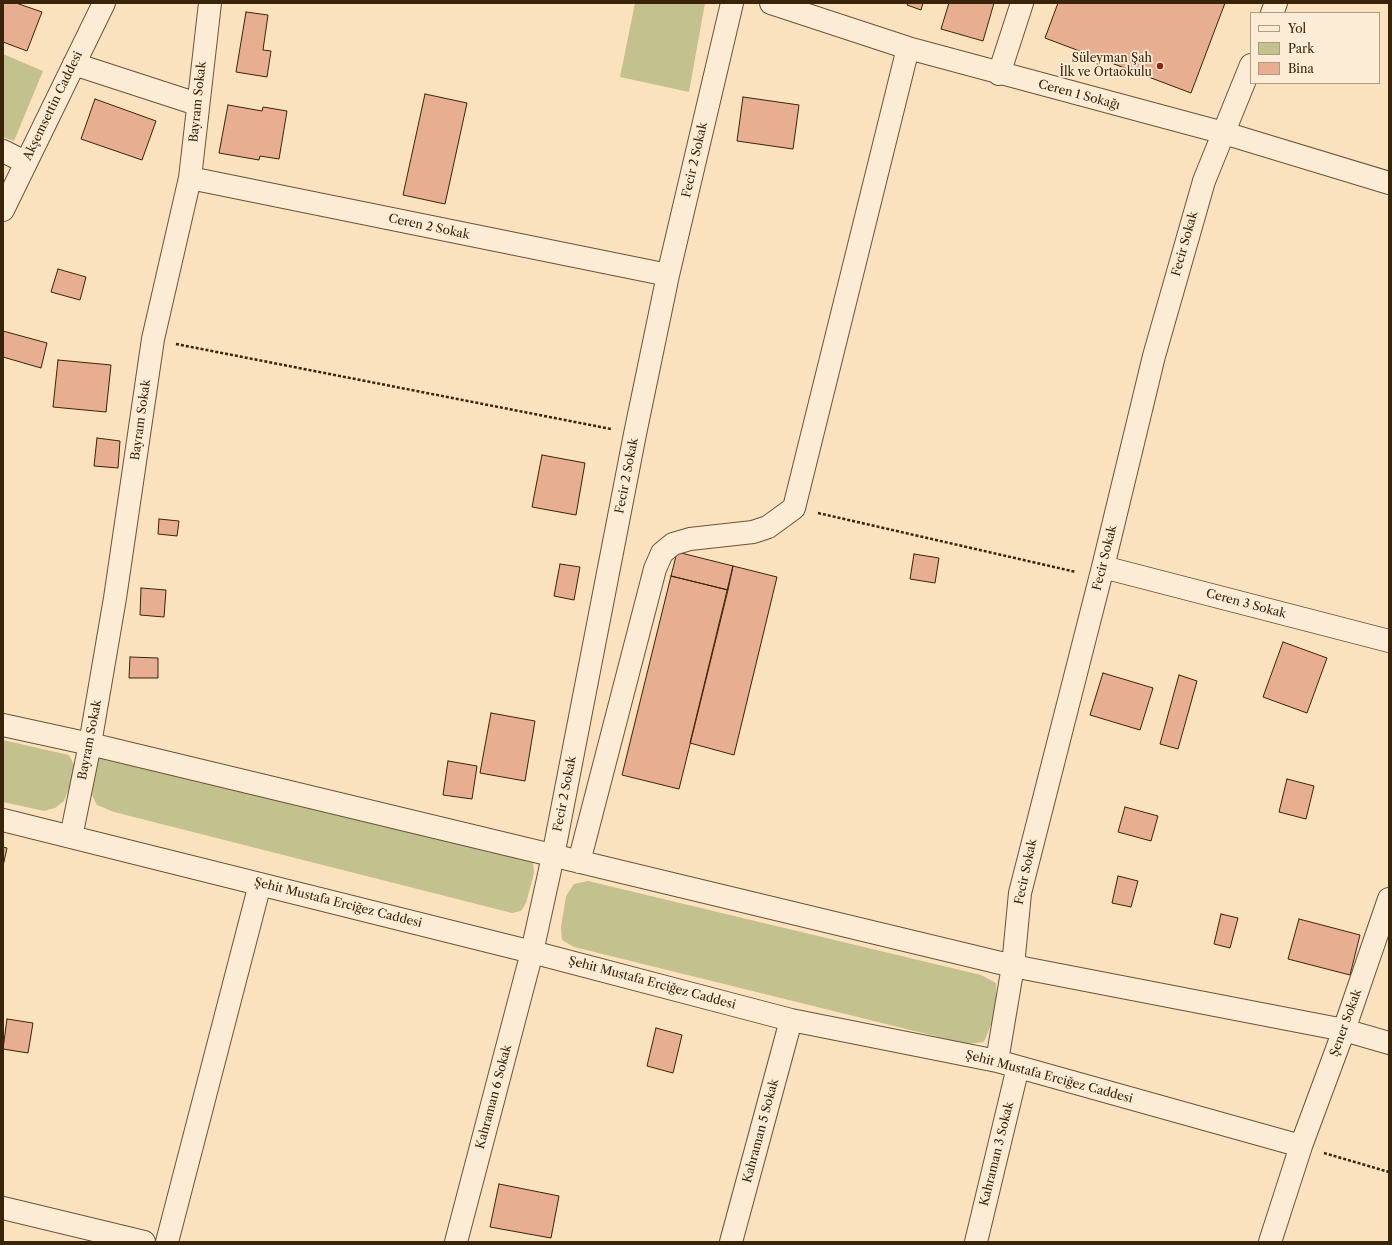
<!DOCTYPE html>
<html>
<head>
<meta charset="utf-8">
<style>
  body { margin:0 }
  #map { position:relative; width:1392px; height:1245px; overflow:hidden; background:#fbe2be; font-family:"Libre Caslon Text",serif }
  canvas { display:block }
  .frame { position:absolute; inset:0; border:4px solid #392309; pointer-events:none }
  .legend { position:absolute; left:1250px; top:12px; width:130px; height:72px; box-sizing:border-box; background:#fcecd5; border:1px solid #ae9c83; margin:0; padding:5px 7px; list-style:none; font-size:12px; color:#392309 }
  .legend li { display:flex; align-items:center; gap:8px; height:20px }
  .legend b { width:20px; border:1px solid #ae9c83 }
</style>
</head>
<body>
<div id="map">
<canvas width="1392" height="1245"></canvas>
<div class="frame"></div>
<ul class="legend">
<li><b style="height:5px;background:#fcecd5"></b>Yol</li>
<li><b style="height:11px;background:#c3c28e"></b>Park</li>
<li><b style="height:11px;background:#e8ae92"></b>Bina</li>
</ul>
</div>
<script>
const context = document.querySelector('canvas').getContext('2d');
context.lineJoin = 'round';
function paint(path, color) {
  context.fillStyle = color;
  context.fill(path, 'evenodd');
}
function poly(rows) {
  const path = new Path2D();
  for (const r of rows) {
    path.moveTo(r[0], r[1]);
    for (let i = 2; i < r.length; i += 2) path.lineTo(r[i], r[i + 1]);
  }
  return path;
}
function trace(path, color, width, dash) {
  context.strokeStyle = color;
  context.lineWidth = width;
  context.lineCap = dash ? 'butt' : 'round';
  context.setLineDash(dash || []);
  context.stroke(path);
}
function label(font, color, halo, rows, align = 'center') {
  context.font = font + ' "Libre Caslon Text",serif';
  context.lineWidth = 3.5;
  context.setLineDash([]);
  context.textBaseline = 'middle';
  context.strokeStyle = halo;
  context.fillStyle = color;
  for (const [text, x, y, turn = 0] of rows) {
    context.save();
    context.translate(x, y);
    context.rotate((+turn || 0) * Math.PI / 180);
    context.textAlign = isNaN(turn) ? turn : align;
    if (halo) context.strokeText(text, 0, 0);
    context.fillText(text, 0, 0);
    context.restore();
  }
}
paint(poly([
  [635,3,705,3,689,92,620,77],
  [3,54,43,71,14,141,3,137],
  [3,740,69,755,74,765,73,778,64,801,55,808,44,811,3,802],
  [107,752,533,861,534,873,526,903,521,911,512,913,114,812,97,805,92,795,93,778,99,758],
  [588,881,981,975,996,983,996,1003,992,1022,984,1042,967,1044,574,947,562,940,561,927,566,896,574,884]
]), '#c3c28e');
const building = poly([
  [3,3,16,3,42,12,27,51,3,42,3,3],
  [908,3,923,3,921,10,907,5,908,3],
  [949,3,994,3,983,41,941,29,949,3],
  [1058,3,1225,3,1191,93,1045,38,1058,3],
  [246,12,268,15,263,50,271,51,267,77,236,72,246,12],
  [425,94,467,103,445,204,403,195,425,94],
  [743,97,799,105,793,149,737,141,743,97],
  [95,99,156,121,142,160,81,139,95,99],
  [228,105,262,111,263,107,287,111,279,159,260,156,259,160,219,153,228,105],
  [58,269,86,277,80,300,51,292,58,269],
  [3,331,47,343,41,368,3,357,3,331],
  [58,360,111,365,106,412,53,407,58,360],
  [97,438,120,441,118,468,94,466,97,438],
  [542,455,585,463,576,515,532,507,542,455],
  [159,519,179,521,177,536,158,534,159,519],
  [677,552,733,566,728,590,671,576,677,552],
  [914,554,939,558,935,583,910,579,914,554],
  [560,564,580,567,574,600,554,596,560,564],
  [733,566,777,577,734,755,690,743,733,566],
  [671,576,728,590,679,789,622,775,671,576],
  [141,588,166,590,164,617,140,615,141,588],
  [1283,642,1327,658,1307,713,1263,697,1283,642],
  [130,657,158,658,158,678,129,678,130,657],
  [1103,673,1153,688,1140,730,1090,715,1103,673],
  [1179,675,1197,681,1178,749,1160,744,1179,675],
  [491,713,535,721,525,781,480,773,491,713],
  [448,761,477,766,472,799,443,795,448,761],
  [1287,779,1314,786,1306,819,1279,812,1287,779],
  [1125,807,1158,816,1151,841,1118,832,1125,807],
  [3,847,7,848,3,866,3,847],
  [1118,876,1138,881,1131,907,1112,903,1118,876],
  [1221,914,1238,918,1230,948,1214,944,1221,914],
  [1299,919,1360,935,1350,975,1288,959,1299,919],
  [7,1019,33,1023,28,1053,3,1049,7,1019],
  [656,1028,682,1035,673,1073,647,1066,656,1028],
  [499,1184,559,1196,551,1238,490,1227,499,1184]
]);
paint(building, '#e8ae92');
trace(building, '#392309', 1);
const minor = poly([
  [771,3,908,48,1224,133,1389,183],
  [1272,13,1276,3],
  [74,64,197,104],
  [999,74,1022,3],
  [3,151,25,162],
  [190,178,668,275],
  [3,210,104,3],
  [1103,567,1389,641],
  [3,725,90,744,1013,966,1344,1030,1389,1043],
  [3,820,532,952,791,1020,997,1061,1301,1146],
  [71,837,90,744,115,598,153,339,190,178,210,3],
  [579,862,655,569,662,553,673,544,690,539,753,532,768,527,794,508,908,48],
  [997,1061,1013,966,1020,893,1103,567,1154,356,1204,181,1251,65],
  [3,1208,144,1242],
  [167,1242,260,884],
  [456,1242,532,952,553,856,635,434,668,275,732,3],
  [731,1242,791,1020],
  [976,1242,1018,1067],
  [1270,1242,1301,1146,1344,1030,1389,899]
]);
trace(minor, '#6a5336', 24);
trace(poly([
  [176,344,611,429],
  [818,513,1076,572],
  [1324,1153,1389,1172]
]), '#392309', 2.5, [3, 2]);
trace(minor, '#fcecd5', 22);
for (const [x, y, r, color] of [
  [1160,66,4,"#8f2418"]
]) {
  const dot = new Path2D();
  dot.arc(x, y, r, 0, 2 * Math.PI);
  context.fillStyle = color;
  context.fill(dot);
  trace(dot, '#fcecd5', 1.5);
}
label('12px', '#392309', '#fcecd5', [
  ["Süleyman Şah",1152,59],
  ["İlk ve Ortaokulu",1152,73]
], 'right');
label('12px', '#392309', '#fcecd5', [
  ["Ceren 1 Sokağı",1079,95,15],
  ["Bayram Sokak",198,102,-84],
  ["Akşemsettin Caddesi",53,106,-64],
  ["Fecir 2 Sokak",695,160,-77],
  ["Ceren 2 Sokak",429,227,12],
  ["Fecir Sokak",1185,244,-74],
  ["Bayram Sokak",141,420,-82],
  ["Fecir 2 Sokak",627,476,-79],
  ["Fecir Sokak",1105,558,-76],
  ["Ceren 3 Sokak",1246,604,15],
  ["Bayram Sokak",90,740,-79],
  ["Fecir 2 Sokak",565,794,-79],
  ["Fecir Sokak",1026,872,-78],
  ["Şehit Mustafa Erciğez Caddesi",338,903,14],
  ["Şehit Mustafa Erciğez Caddesi",652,983,15],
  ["Şener Sokak",1346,1023,-70],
  ["Şehit Mustafa Erciğez Caddesi",1049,1077,15],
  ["Kahraman 6 Sokak",494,1097,-75],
  ["Kahraman 5 Sokak",761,1131,-75],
  ["Kahraman 3 Sokak",997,1154,-76]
]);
</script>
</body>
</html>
